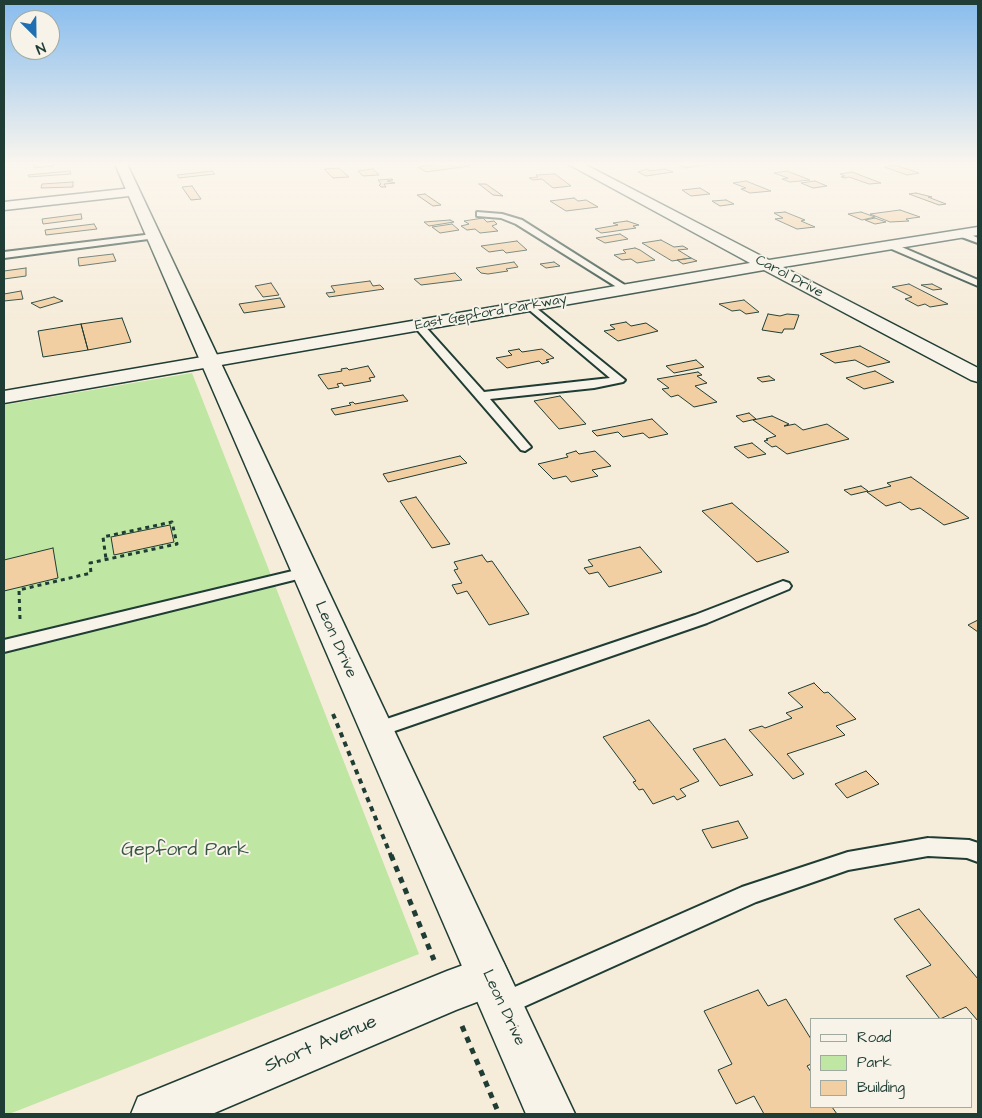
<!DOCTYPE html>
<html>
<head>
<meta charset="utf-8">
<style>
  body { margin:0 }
  #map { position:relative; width:982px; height:1118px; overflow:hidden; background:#f6ecda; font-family:"Architects Daughter",sans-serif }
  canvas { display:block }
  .frame { position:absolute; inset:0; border:5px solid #1f3d34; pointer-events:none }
  .legend { position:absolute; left:810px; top:1018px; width:162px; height:90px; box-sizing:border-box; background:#f7f3e8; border:1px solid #a1aaa0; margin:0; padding:6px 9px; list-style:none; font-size:15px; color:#1f3d34 }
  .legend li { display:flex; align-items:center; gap:10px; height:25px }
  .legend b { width:25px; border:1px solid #a1aaa0 }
  .north { position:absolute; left:10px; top:10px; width:50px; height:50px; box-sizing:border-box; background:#f7f3e8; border:1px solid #a1aaa0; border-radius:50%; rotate:157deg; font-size:14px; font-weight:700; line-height:20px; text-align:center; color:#1f3d34 }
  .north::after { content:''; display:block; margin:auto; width:18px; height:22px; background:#1f6fb2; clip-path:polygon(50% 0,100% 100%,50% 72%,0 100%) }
</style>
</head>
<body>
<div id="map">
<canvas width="982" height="1118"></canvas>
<div class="frame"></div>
<ul class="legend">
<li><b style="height:6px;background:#f7f3e8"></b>Road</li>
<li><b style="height:14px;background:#bfe6a2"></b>Park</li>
<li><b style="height:14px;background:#f1cfa2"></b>Building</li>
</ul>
<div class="north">N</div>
</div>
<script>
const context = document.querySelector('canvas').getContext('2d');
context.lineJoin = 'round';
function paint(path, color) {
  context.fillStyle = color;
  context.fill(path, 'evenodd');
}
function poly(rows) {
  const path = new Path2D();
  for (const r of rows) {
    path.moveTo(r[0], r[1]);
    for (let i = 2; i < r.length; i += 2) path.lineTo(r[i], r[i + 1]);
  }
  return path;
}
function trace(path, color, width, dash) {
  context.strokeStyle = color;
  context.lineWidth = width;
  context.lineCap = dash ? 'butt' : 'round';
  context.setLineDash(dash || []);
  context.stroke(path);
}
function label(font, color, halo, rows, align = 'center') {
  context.font = font + ' "Architects Daughter",sans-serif';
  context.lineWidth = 4;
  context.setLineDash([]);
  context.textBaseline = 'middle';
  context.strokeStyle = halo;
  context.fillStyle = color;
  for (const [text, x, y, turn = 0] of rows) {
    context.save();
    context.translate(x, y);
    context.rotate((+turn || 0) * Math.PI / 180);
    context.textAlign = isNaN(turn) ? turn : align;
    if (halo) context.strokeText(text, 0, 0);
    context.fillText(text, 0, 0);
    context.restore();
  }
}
paint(poly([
  [192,373,419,954,9,1114,4,1114,4,405]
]), '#bfe6a2');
const building = poly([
  [33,164,53,164,54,166,34,168,33,164],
  [439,164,467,164,470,166,426,172,418,167,439,164],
  [677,164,710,164,685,168,677,164],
  [895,165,919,173,907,175,884,167,895,165],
  [339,168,349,177,333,178,324,169,339,168],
  [373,169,379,175,363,176,358,171,373,169],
  [647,169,650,171,665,169,673,172,646,176,638,172,647,169],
  [70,171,71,174,29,177,28,175,70,171],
  [212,171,215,174,179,178,177,175,212,171],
  [787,171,810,180,790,182,782,179,788,178,774,173,787,171],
  [852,172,881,183,869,184,849,177,845,178,841,177,845,176,840,174,852,172],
  [555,174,571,186,553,188,542,179,533,180,529,178,538,177,536,175,555,174],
  [392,179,393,180,387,181,395,183,384,184,386,187,381,187,379,185,381,184,378,180,392,179],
  [746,181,771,191,750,193,741,189,746,188,733,183,746,181],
  [815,181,827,186,813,188,801,183,815,181],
  [73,182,73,187,41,188,42,184,73,182],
  [479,184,486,184,503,196,493,195,479,184],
  [192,186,201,199,191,200,182,187,192,186],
  [700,188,710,194,691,196,682,190,700,188],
  [916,193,932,197,928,197,946,204,939,205,909,194,916,193],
  [425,194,441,205,433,206,417,195,425,194],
  [574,198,578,201,586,200,598,207,566,211,550,201,574,198],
  [726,200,734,204,720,206,712,201,726,200],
  [900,210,920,217,906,219,909,221,890,222,870,214,900,210],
  [785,212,805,220,801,221,815,227,797,229,775,219,783,218,774,213,785,212],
  [861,212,875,217,862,220,848,214,861,212],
  [81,214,82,219,43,224,42,219,81,214],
  [483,218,487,222,494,221,497,224,492,226,498,231,480,233,475,229,467,230,461,226,469,224,464,221,483,218],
  [875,218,886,222,875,224,865,220,875,218],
  [450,220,454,222,429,226,424,222,450,220],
  [627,221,639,225,633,226,636,228,609,232,601,233,595,229,618,225,613,223,627,221],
  [94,224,97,229,46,235,45,230,94,224],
  [452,224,459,230,440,233,432,227,452,224],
  [620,234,628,239,605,243,596,238,620,234],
  [661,240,674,247,683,246,688,249,678,250,691,258,672,261,642,243,661,240],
  [517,241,527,250,506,253,503,250,489,252,481,246,517,241],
  [635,248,640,250,655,260,637,263,631,259,622,260,614,255,626,253,623,250,635,248],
  [113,254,116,261,79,266,78,258,113,254],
  [691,258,697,261,683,264,677,260,691,258],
  [514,262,518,267,506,269,508,271,488,274,481,273,476,268,514,262],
  [554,262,560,266,546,268,540,264,554,262],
  [26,268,26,276,4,279,4,271,26,268],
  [455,273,462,280,421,285,414,279,455,273],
  [370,281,373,286,380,285,384,289,329,297,326,293,335,292,331,286,370,281],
  [271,283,279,295,263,297,255,286,271,283],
  [909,284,948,304,930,307,925,304,918,306,905,299,912,297,892,287,909,284],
  [932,284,942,289,933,290,921,285,932,284],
  [21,291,23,299,4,301,4,294,21,291],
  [54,297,63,301,40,308,31,303,54,297],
  [280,298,285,307,244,313,239,304,280,298],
  [744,300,759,312,746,314,740,310,732,311,719,304,744,300],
  [768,314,780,316,787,314,799,315,794,329,784,329,782,333,762,330,768,314],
  [122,318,131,342,88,350,81,324,122,318],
  [626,322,631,326,646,323,658,331,618,341,604,331,615,329,610,325,626,322],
  [81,324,88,350,43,357,38,331,81,324],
  [860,346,890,362,868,367,855,360,835,363,820,354,860,346],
  [519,349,522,352,542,349,554,358,546,360,549,362,542,364,539,361,507,368,496,358,512,355,508,351,519,349],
  [696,360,704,367,674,373,666,366,696,360],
  [368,366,375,377,369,378,371,381,344,386,342,383,337,384,339,387,328,389,318,375,342,371,341,369,347,368,349,370,368,366],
  [875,371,894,382,864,389,846,378,875,371],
  [698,372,702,375,697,376,707,383,695,386,717,402,694,407,678,395,671,397,662,389,669,388,657,379,698,372],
  [769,376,775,380,762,382,757,378,769,376],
  [403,395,408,401,335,415,331,409,351,405,349,403,353,402,355,404,403,395],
  [560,396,586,424,559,429,534,401,560,396],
  [749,413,756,419,743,422,736,416,749,413],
  [772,416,789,424,784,426,785,426,795,424,803,430,827,424,849,439,787,454,776,446,772,447,764,441,768,440,766,439,776,436,753,420,772,416],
  [652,419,668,434,649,438,643,433,623,437,618,432,597,436,592,431,652,419],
  [752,443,766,454,748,458,734,447,752,443],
  [576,451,579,454,595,451,611,466,592,470,598,476,571,482,566,476,553,479,538,464,568,457,566,454,576,451],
  [460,456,467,463,388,482,383,474,460,456],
  [911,477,969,518,944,525,920,508,911,510,900,502,886,506,867,492,891,486,887,483,911,477],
  [861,486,868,491,851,495,844,490,861,486],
  [416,497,450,544,432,548,400,501,416,497],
  [732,503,789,552,757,562,702,511,732,503],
  [170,525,174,542,114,555,111,537,170,525],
  [640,547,662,572,609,587,598,572,589,574,584,568,593,566,588,560,640,547],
  [53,548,58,578,4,591,4,560,53,548],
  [482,555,487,562,492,561,529,614,489,625,467,591,457,594,452,585,462,583,454,570,458,569,454,562,482,555],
  [978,620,978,632,968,625,978,620],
  [814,683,824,693,828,692,856,719,836,726,845,735,787,754,804,774,793,779,749,730,762,726,765,728,792,718,786,713,803,707,788,693,814,683],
  [649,720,699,781,680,789,686,796,677,800,674,796,653,804,643,789,639,790,633,782,636,781,603,737,649,720],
  [725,739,753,775,720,786,693,749,725,739],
  [866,771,879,784,847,798,835,784,866,771],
  [738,821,748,838,712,848,702,830,738,821],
  [919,909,978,979,978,1021,966,1007,940,1019,906,976,931,965,894,919,919,909],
  [758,990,768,1006,786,999,811,1039,811,1064,807,1066,811,1072,811,1107,832,1107,837,1114,764,1114,754,1096,736,1104,718,1070,732,1064,704,1011,758,990]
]);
paint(building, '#f1cfa2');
trace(building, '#1f3d34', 1);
const service = poly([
  [477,212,502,214,522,220,631,289,626,292,623,291,516,224,501,218,477,216,477,212],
  [959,232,965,232,978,238,978,243,959,236,959,232],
  [153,234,156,234,156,238,4,258,4,252,153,234],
  [890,242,978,280,978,286,887,247,886,245,890,242],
  [530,303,625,380,623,382,594,388,490,399,531,447,525,451,521,450,413,325,418,322,422,323,484,392,610,378,527,308,527,304,530,303],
  [305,568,310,570,313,573,310,576,4,652,4,640,305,568],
  [783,581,789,583,791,586,789,589,707,623,383,735,376,737,369,735,367,730,369,725,695,615,783,581],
  [928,838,969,840,978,843,978,862,967,858,928,856,848,870,756,902,501,1017,492,1013,489,1005,492,997,742,887,848,852,928,838]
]);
const minor = poly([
  [568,164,584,164,769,260,978,227,978,235,783,267,978,368,978,382,971,380,764,270,4,403,4,391,750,263,568,164],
  [133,188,138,189,140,192,138,195,4,210,4,202,133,188],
  [488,956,503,962,510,977,503,992,456,1010,212,1114,131,1114,138,1097,447,971,488,956]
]);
const tertiary = poly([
  [115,164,127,164,575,1114,526,1114,115,164]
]);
trace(service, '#1f3d34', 4);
trace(minor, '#1f3d34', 3);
trace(tertiary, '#1f3d34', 3);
trace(poly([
  [20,619,19,590,91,573,90,563,177,544,172,522,103,537,106,559]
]), '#1f3d34', 3, [4, 4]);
trace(poly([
  [333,714,391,856]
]), '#1f3d34', 4, [5, 5]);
trace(poly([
  [391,855,434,960],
  [462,1026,499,1114]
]), '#1f3d34', 5, [6, 6]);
paint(service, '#f7f3e8');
paint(minor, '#f7f3e8');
paint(tertiary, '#f7f3e8');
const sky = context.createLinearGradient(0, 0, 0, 321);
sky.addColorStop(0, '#88bced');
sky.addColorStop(0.51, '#fbf6ee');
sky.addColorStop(1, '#fbf6ee00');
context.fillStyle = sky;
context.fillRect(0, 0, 982, 321);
label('14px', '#1f3d34', '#f7f3e8', [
  ["Carol Drive",789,277,28],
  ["East Gepford Parkway",491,313,-10]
]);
label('16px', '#1f3d34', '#f7f3e8', [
  ["Leon Drive",335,640,66],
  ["Leon Drive",503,1008,65]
]);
label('19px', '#375644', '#f7f3e8', [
  ["Gepford Park",185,851]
]);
label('19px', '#1f3d34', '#f7f3e8', [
  ["Short Avenue",321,1045,-23]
]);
</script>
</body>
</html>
